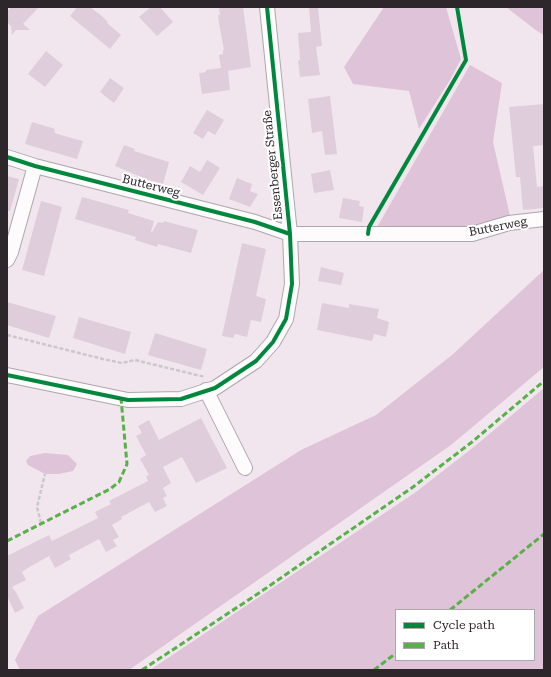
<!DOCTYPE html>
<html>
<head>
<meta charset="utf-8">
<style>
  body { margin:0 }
  #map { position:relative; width:551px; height:677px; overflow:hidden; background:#f1e6ee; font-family:"Roboto Serif",serif }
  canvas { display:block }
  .frame { position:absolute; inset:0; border:8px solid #2d262b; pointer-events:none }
  .legend { position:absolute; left:395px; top:609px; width:140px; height:52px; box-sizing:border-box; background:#fff; border:1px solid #aba8aa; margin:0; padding:5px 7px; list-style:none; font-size:12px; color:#2d262b }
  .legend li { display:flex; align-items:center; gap:8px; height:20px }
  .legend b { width:20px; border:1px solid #aba8aa }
</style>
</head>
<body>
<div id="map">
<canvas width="551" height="677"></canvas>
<div class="frame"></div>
<ul class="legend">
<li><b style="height:5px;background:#00873e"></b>Cycle path</li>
<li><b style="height:5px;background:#56b246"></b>Path</li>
</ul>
</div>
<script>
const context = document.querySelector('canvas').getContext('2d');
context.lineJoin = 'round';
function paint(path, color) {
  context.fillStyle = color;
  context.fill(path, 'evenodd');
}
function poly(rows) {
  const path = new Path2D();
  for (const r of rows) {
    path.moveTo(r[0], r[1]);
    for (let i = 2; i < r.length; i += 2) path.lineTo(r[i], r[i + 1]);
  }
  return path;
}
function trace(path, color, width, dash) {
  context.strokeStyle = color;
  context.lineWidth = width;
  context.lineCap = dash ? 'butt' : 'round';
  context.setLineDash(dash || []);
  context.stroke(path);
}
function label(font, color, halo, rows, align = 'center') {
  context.font = font + ' "Roboto Serif",serif';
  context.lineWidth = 4;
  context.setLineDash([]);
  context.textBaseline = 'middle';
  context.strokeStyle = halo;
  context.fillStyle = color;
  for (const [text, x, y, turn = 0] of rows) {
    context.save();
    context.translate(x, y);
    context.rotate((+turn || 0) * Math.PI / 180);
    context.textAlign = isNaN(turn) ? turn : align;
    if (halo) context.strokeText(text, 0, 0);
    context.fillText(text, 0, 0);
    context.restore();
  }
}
paint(poly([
  [384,7,446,7,461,59,450,80,419,129,409,91,353,84,344,67],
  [506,7,544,7,544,35,537,31],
  [470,65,502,83,493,142,510,216,471,228,376,229],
  [544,270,544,367,451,445,129,670,20,670,15,660,38,616,301,450,376,415,452,355],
  [544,388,544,670,150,670,416,492,475,446],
  [396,610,534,610,534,660,396,660],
  [45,453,68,455,77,464,73,471,59,474,45,474,28,465,26,461,30,456]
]), '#dfc3d9');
paint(poly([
  [11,7,39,7,23,24,30,30,16,30,12,35,11,26,7,22,7,11],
  [77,7,90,7,103,17,108,22,107,23,121,35,110,49,70,16],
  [151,7,160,7,173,22,157,36,139,17],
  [230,7,243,7,251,67,228,71,230,90,202,94,199,73,206,72,206,70,221,68,219,55,223,54,223,50,224,50,219,23,218,15,220,15,219,8],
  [309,7,318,7,322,46,316,47,320,75,300,77,298,61,300,60,298,33,311,32],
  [46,51,63,65,45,87,28,74],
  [110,78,124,88,114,103,100,92],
  [330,96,337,154,325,155,322,131,312,133,308,99],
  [544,104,544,145,533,146,537,187,544,186,544,208,523,210,520,177,516,177,509,107],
  [207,110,224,120,215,135,208,131,203,139,193,133],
  [32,122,55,129,54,132,57,134,83,141,77,159,25,144],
  [124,145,135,149,134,151,169,162,163,184,146,179,115,166],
  [207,160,220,168,203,195,181,182,190,166,200,172],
  [330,170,334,190,314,193,311,174],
  [7,176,19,179,10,211,7,211],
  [237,178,252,184,250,191,258,194,250,207,229,199],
  [82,197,129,210,128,213,154,221,151,232,152,232,158,222,163,223,164,221,198,230,191,253,158,244,157,247,135,240,136,237,75,219],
  [343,198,360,201,359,206,364,207,362,222,339,218],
  [41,201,62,207,44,276,22,270],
  [242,243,266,249,256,296,266,299,261,322,251,320,247,337,235,334,233,338,222,336],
  [321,267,344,273,341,285,318,281],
  [7,302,56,316,49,338,7,325],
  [322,303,349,308,349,304,379,309,377,318,389,322,386,337,374,334,372,341,317,330],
  [79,317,131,332,125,354,73,338],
  [155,333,207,349,201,370,148,355],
  [201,418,227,468,196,483,182,457,163,467,171,483,163,488,167,496,163,498,167,506,155,512,149,502,121,517,122,519,112,525,119,537,113,540,117,546,106,552,99,539,69,555,71,559,55,568,49,556,26,569,22,572,26,580,12,587,16,592,24,608,15,613,7,596,7,556,49,535,52,541,98,518,95,512,111,504,109,501,148,481,146,476,149,475,140,459,146,455,136,436,142,433,138,426,149,420,159,440]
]), '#dfcddb');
const minor = poly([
  [7,157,35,166,255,222,290,234,472,234,509,223,544,219],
  [7,260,11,252,35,166],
  [7,375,128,400,181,399,215,388,256,361,273,342,286,319,292,284,290,234,267,7],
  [206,390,245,468]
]);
trace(minor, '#aea6ac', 16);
trace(poly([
  [7,335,103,359,122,363,135,360,205,377],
  [41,523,37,507,45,474]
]), '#cbc8ca', 2.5, [4, 2]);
trace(minor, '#fdfbfc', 14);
trace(poly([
  [7,541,110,489,119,482,127,464,121,398],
  [450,610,544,534],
  [142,670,259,593,413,487,472,442,544,381],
  [374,670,396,653]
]), '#56b246', 3, [6, 3]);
trace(poly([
  [7,157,35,166,255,222,290,234],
  [368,234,369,227,466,60,457,7],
  [7,375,128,400,181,399,215,388,256,361,273,342,286,319,292,284,290,234,267,7]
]), '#00873e', 4);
label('12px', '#2d262b', '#fff', [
  ["Essenberger Straße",273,165,-96],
  ["Butterweg",151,186,14],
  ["Butterweg",498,227,-11]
]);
</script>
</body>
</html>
